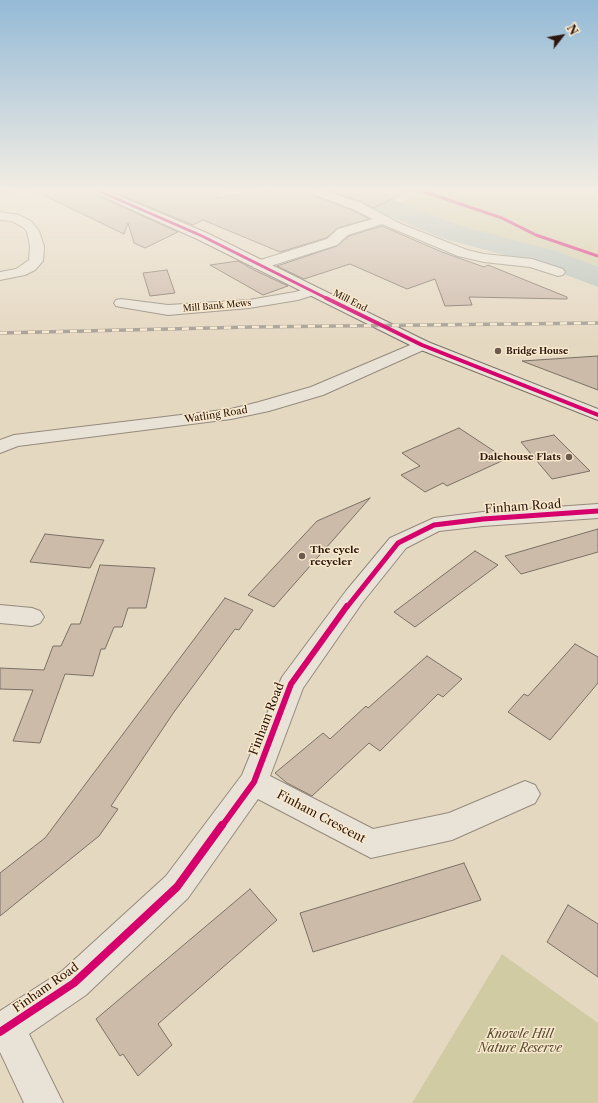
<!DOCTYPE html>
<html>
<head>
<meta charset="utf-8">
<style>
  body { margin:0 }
  #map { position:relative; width:598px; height:1103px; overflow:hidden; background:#e5d8c1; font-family:"Libre Caslon Text",serif }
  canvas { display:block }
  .north { position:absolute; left:542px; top:16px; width:40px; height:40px; -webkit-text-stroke:3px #f8e9cd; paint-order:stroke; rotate:59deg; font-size:11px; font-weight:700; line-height:16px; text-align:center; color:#2d160d }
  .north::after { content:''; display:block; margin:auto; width:14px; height:18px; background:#2d160d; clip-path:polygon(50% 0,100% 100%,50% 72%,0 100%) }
</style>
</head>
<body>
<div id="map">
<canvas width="598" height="1103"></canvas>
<div class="north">N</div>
</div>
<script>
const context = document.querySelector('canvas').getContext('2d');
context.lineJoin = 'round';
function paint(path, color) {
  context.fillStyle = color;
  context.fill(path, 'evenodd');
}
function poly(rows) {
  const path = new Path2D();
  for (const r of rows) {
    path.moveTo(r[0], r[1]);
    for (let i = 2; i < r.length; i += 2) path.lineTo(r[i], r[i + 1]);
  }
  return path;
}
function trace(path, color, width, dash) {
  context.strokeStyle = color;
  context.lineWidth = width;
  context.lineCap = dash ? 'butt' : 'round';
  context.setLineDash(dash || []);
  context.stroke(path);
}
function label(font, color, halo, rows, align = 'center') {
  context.font = font + ' "Libre Caslon Text",serif';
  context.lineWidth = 3;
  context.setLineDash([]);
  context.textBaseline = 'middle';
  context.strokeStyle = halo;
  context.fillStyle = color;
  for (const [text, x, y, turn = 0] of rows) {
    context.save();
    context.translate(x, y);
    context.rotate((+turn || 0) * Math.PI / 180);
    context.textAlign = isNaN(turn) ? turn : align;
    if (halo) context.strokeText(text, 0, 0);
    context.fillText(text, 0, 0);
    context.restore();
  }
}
paint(poly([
  [408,191,598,191,598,274,546,253,477,234,398,204,417,194],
  [502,954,598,1023,598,1103,412,1103]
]), '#d0cba3');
paint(poly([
  [0,191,18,192,20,193,18,194,0,193,0,191]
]), '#b6c2bb');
paint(poly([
  [337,191,372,191,461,226,556,251,598,267,598,287,534,263,441,238,341,196,337,191]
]), '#b6c2bb');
const building = poly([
  [35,191,92,191,94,194,178,232,145,248,134,243,128,223,124,234,35,191],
  [111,191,217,191,218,198,250,192,252,193,273,191,307,191,309,194,352,210,369,219,338,228,326,238,280,252,203,220,193,225,111,191],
  [329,191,409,191,373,208,361,202,329,191],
  [382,226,442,252,484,267,488,265,567,297,567,299,469,297,472,305,445,306,435,279,407,289,350,264,304,279,277,266,337,246,349,236,382,226],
  [238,261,254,270,288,286,263,295,210,265,238,261],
  [167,270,175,293,150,296,143,273,167,270],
  [598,356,598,390,522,361,598,356],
  [459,428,506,459,447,486,443,483,425,492,401,475,420,466,402,453,459,428],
  [554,435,590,471,552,479,521,442,554,435],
  [370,498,274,607,248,595,317,521,370,498],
  [598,529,598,552,521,574,505,556,598,529],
  [45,534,73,537,104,540,90,568,30,562,45,534],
  [475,551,498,565,415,627,394,612,475,551],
  [100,565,155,568,146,608,128,608,122,627,114,627,105,649,101,649,93,676,65,674,40,743,13,741,33,690,0,689,0,668,44,670,53,646,61,646,71,624,80,624,100,565],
  [225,598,253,610,239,630,235,629,174,712,111,806,118,809,99,836,0,916,0,873,45,838,225,598],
  [575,644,598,657,598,683,550,740,508,712,524,694,528,696,575,644],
  [427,656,462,679,443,697,438,694,380,751,369,743,312,796,287,783,275,773,323,733,330,739,366,706,368,708,427,656],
  [464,863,481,900,313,952,300,913,464,863],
  [250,889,277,920,158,1024,172,1045,138,1076,123,1054,120,1056,96,1019,250,889],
  [568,905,598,924,598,977,547,942,568,905]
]);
paint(building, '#cdbbaa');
trace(building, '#7a7064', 1);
const street = poly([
  [308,191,325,191,361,203,401,224,467,250,484,254,532,259,563,269,565,272,563,275,558,276,530,267,484,262,458,256,382,224,348,235,337,245,264,268,254,268,252,265,254,262,327,239,338,229,373,219,353,209,310,193,308,191],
  [0,212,19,215,32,222,39,231,44,246,43,261,35,270,25,275,0,280,0,272,16,269,29,260,30,246,27,232,24,228,12,221,0,220,0,212],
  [312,287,317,288,319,291,317,294,298,300,249,308,168,315,121,307,116,306,114,303,116,300,121,299,168,305,249,300,295,292,312,287],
  [422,340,428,342,430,345,428,348,323,395,269,411,231,419,18,446,0,453,0,440,14,435,231,409,259,402,311,387,422,340],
  [598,504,598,518,483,526,439,531,406,548,362,603,303,688,270,776,373,829,449,813,525,781,535,785,540,794,535,803,452,840,371,858,258,799,188,898,86,995,29,1034,63,1103,24,1103,0,1052,0,1011,62,971,166,876,242,775,282,677,346,591,390,538,434,518,483,512,598,504],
  [0,605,32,608,40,611,44,617,40,623,32,626,0,623,0,605]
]);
const secondary = poly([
  [93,191,108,191,207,233,428,342,598,409,598,420,416,348,197,239,95,193,93,191]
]);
trace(street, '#948a7c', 2);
trace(secondary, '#7a7064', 2);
paint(street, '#e9e3d7');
paint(secondary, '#e9e3d7');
const rail = poly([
  [0,333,251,327,598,323]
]);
trace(rail, '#a59e95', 3.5);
trace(rail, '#f8e9cd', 2.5, [7]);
trace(poly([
  [99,191,202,236,328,299],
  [422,191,502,218,536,235,598,256]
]), '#d6006c', 3);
trace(poly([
  [326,298,422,345,598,415]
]), '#d6006c', 4);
trace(poly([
  [347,607,398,543,434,525,483,519,598,511]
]), '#d6006c', 5);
trace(poly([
  [222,826,254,782,291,684,347,606]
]), '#d6006c', 6);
trace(poly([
  [0,1032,74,983,177,887,222,825]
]), '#d6006c', 8);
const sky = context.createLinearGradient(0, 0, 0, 345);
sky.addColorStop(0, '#94bad6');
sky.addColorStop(0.55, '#f3ede3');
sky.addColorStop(1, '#f3ede300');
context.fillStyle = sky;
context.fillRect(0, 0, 598, 345);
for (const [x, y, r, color] of [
  [498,351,4,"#6d5a4c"],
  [569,457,4,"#6d5a4c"],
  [302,556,4,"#6d5a4c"]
]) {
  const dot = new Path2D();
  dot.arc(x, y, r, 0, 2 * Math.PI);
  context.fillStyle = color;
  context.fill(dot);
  trace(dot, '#f8e9cd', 1.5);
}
label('9px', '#2d160d', '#f8e9cd', [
  ["Mill End",350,301,27],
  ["Mill Bank Mews",217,306,-5]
]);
label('bold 9px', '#2d160d', '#f8e9cd', [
  ["Bridge House",506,351]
], 'left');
label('10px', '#2d160d', '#f8e9cd', [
  ["Watling Road",216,415,-9]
]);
label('bold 10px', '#2d160d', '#f8e9cd', [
  ["Dalehouse Flats",561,457],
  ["The cycle",310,550,"left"],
  ["recycler",310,562,"left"]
], 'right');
label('12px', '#2d160d', '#f8e9cd', [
  ["Finham Road",523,507,-4],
  ["Finham Road",267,719,-69],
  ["Finham Crescent",321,817,28],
  ["Finham Road",46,988,-35]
]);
label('italic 12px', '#584932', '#f8e9cd', [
  ["Knowle Hill",520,1035],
  ["Nature Reserve",520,1049]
]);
</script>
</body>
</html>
